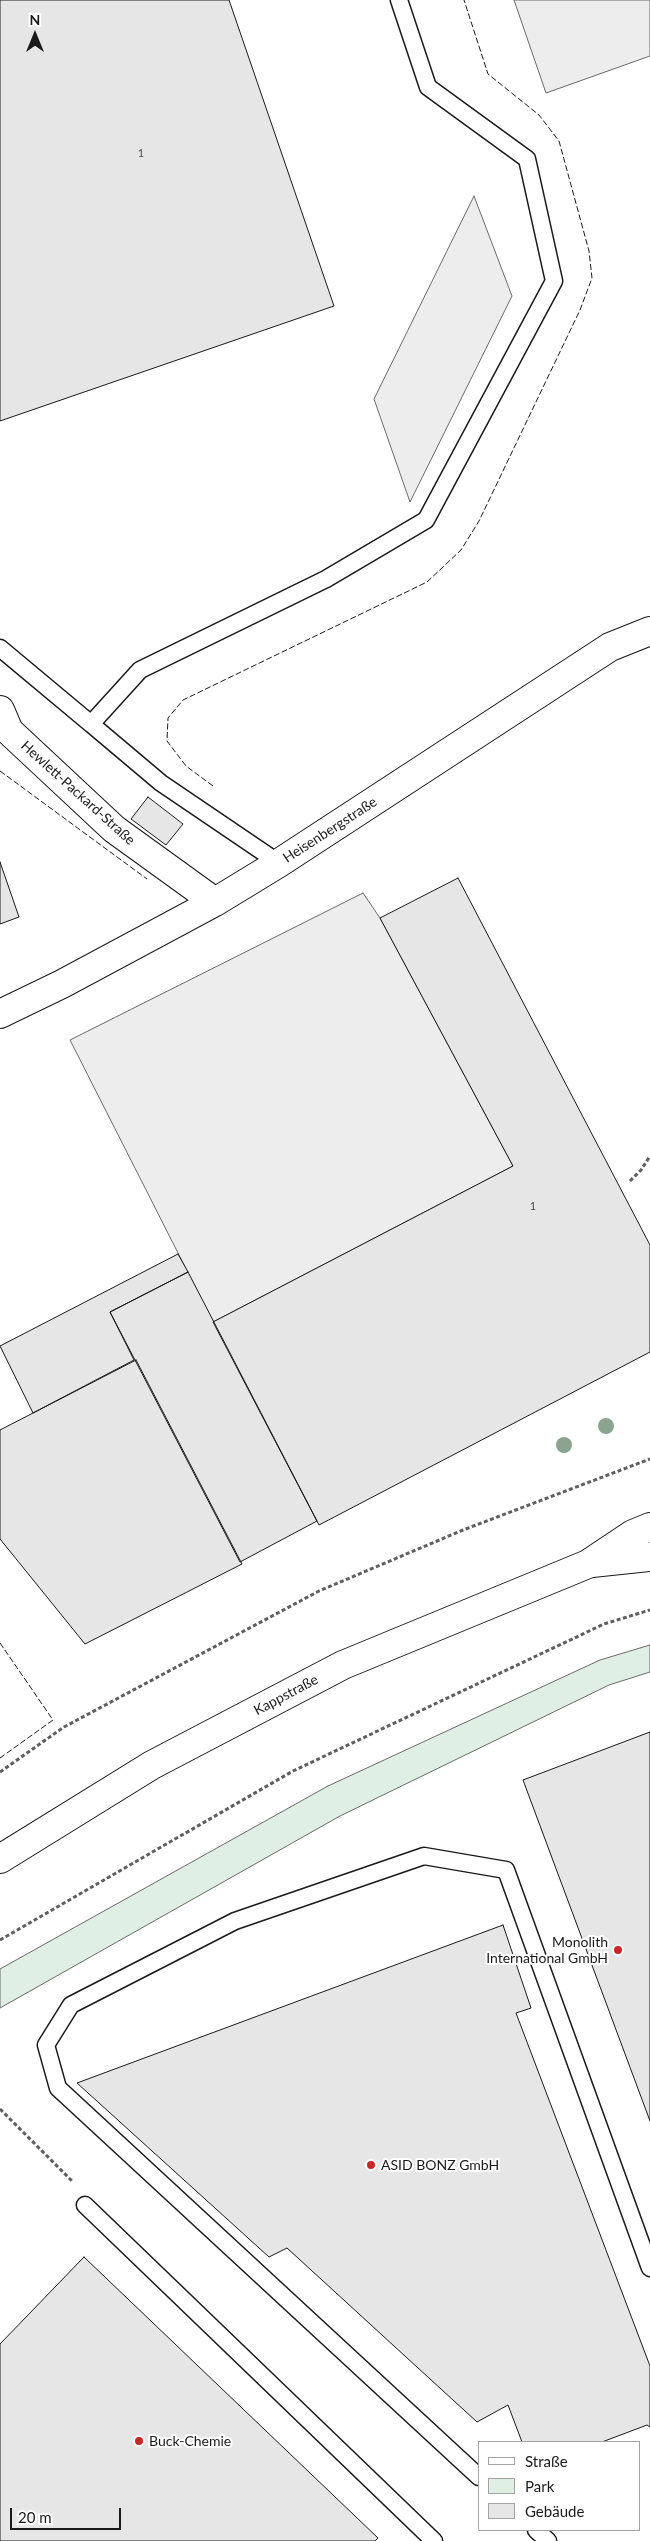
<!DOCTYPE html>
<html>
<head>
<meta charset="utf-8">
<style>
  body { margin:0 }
  #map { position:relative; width:650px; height:2541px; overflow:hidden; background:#fff; font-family:Lato,sans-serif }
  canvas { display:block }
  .legend { position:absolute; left:478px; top:2441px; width:162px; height:90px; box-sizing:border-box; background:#fff; border:1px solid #a3a3a3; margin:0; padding:6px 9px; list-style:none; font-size:15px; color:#1a1a1a }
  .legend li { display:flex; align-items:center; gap:10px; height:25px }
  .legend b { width:25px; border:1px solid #a3a3a3 }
  .north { position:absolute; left:10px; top:10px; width:50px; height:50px; -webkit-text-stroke:4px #fff; paint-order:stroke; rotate:0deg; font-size:14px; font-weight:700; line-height:20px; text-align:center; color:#1a1a1a }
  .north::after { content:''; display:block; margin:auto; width:18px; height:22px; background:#1a1a1a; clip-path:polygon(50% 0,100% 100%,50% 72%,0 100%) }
  .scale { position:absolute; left:10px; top:2508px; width:111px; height:22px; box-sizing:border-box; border:2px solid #1a1a1a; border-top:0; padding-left:6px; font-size:15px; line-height:18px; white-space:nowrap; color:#1a1a1a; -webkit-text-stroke:4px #fff; paint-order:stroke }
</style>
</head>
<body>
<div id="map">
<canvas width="650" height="2541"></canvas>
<ul class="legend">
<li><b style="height:6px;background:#fff"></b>Straße</li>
<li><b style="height:14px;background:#e0efe3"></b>Park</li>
<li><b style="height:14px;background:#e6e6e6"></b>Gebäude</li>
</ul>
<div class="north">N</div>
<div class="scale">20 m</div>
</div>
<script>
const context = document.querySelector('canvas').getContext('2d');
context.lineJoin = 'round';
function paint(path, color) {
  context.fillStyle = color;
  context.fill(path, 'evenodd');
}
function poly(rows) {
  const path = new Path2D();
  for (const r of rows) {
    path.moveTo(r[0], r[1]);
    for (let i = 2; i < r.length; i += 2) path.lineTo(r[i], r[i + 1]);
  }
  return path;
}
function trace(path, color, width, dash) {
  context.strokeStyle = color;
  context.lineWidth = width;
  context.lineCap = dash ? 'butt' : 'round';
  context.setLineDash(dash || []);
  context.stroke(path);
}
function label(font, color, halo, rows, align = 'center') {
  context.font = font + ' Lato,sans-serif';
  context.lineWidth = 4;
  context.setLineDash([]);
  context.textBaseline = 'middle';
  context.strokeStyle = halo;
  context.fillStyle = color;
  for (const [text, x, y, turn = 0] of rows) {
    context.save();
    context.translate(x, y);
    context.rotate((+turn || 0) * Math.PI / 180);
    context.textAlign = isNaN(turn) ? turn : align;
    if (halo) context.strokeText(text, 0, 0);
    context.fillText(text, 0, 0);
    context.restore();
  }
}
const green = poly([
  [650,1645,650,1672,609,1685,340,1816,0,2008,0,1969,328,1786,600,1660,650,1645]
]);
paint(green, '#e0efe3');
trace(green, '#6a6a6a', 1);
const parking = poly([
  [514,0,650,0,650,56,546,93,514,0],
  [474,196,512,296,410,502,374,399,474,196],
  [363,893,380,918,513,1166,213,1322,70,1040,363,893]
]);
paint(parking, '#ededed');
trace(parking, '#6a6a6a', 1);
const building = poly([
  [0,0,229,0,334,306,0,421,0,0],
  [148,797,183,824,166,845,131,819,148,797],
  [0,862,19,917,0,924,0,862],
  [458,878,650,1245,650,1352,319,1525,213,1322,513,1166,380,918,458,878],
  [178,1254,188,1272,110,1312,134,1360,33,1413,0,1346,178,1254],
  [188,1272,317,1521,240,1562,110,1312,188,1272],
  [136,1360,242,1564,85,1644,0,1539,0,1430,136,1360],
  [650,1732,650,2121,523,1780,650,1732],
  [503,1925,531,2008,516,2013,650,2366,650,2427,647,2425,602,2442,522,2442,508,2405,477,2422,287,2248,269,2257,77,2083,503,1925],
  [84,2257,378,2538,375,2541,0,2541,0,2344,84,2257]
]);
paint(building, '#e6e6e6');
trace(building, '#1a1a1a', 1);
const service = poly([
  [0,648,91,724],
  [279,863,161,783,91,724,140,670,326,579,426,520,554,281,527,159,428,87,399,0],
  [85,2205,434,2541],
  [479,2477,58,2088,46,2045,71,2005,235,1921,424,1856,506,1870,650,2268],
  [536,2530,548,2541]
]);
const minor = poly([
  [0,710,9,731,114,829,215,902],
  [0,1014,62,984,215,902,279,863,610,647,650,631]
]);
const tertiary = poly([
  [592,1563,650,1557],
  [0,1859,152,1765,343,1665,588,1564,633,1534,650,1527]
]);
trace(service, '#1a1a1a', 19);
trace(minor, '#1a1a1a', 30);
trace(tertiary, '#1a1a1a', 30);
trace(poly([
  [630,1181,641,1170,650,1156],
  [0,1772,64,1727,319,1591,463,1530,650,1459],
  [0,1940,293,1771,604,1624,650,1610],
  [0,2109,72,2181]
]), '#5f5f5f', 3, [4, 2.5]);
trace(service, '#fff', 16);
trace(minor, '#fff', 28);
trace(tertiary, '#fff', 28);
trace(poly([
  [0,771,147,879],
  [213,786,186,766,167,741,168,718,183,700,427,582,461,550,479,521,580,310,592,278,589,251,559,141,539,115,488,74,464,0],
  [0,1643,53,1720,0,1758]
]), '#1a1a1a', 1, [6, 2.5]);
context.fillStyle = '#8aa48f';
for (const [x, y] of [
  [606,1426],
  [564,1445]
]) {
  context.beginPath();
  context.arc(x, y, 8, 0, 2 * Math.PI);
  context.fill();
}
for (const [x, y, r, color] of [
  [618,1950,5,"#c62828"],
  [371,2165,5,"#c62828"],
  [139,2441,5,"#c62828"]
]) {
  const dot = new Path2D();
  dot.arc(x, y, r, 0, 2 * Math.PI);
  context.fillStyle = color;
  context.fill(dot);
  trace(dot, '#fff', 2);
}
label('11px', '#4d4d4d', null, [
  ["1",141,153],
  ["1",533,1206]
]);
label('14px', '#1a1a1a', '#fff', [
  ["Hewlett-Packard-Straße",78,793,42],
  ["Heisenbergstraße",330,830,-33],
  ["Kappstraße",286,1695,-28]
]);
label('14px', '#1a1a1a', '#fff', [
  ["Monolith",608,1942,"right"],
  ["International GmbH",608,1958,"right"],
  ["ASID BONZ GmbH",381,2165],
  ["Buck-Chemie",149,2441]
], 'left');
</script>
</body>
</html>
